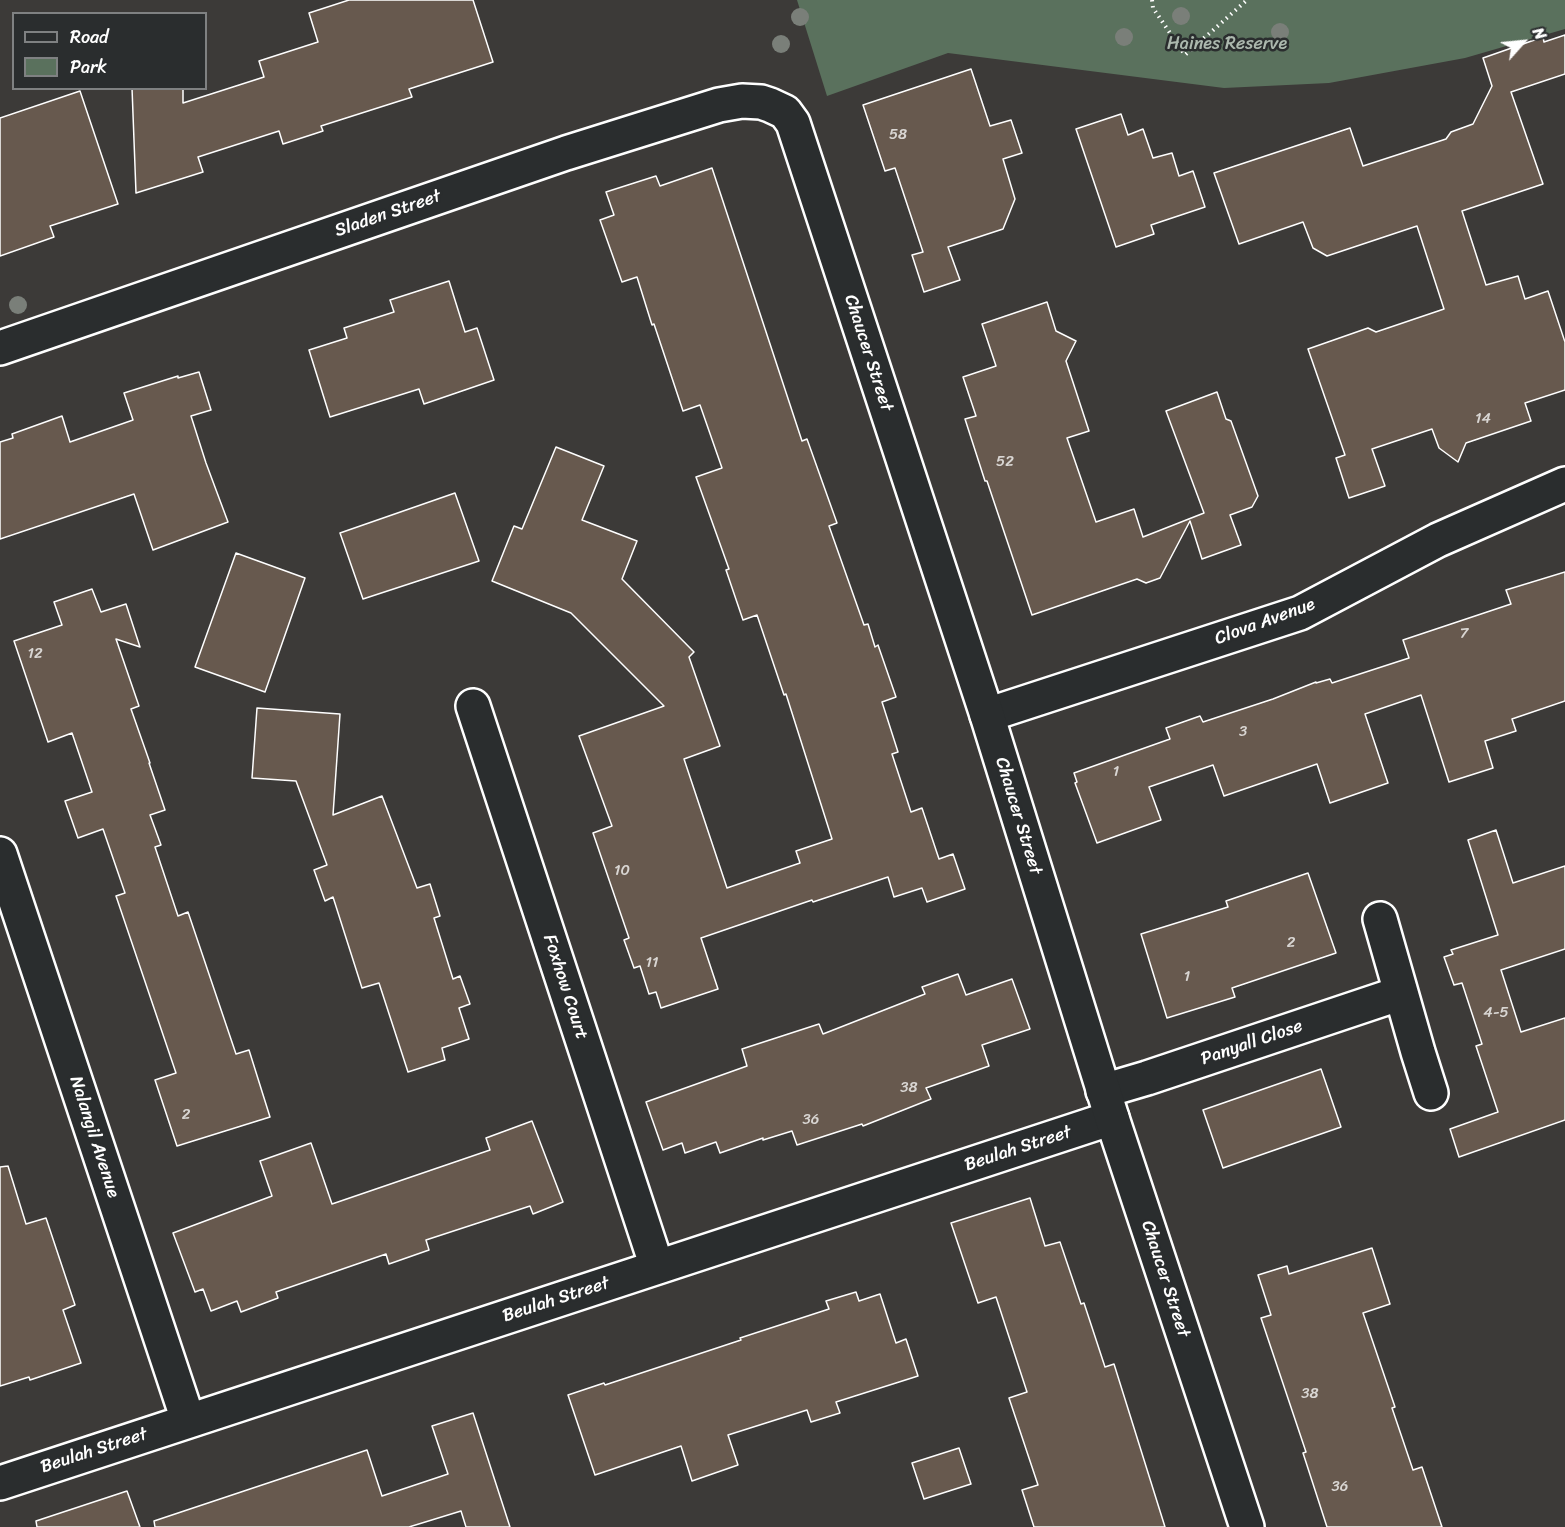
<!DOCTYPE html>
<html>
<head>
<meta charset="utf-8">
<style>
  body { margin:0 }
  #map { position:relative; width:1565px; height:1527px; overflow:hidden; background:#3c3a38; font-family:Sriracha,sans-serif }
  canvas { display:block }
  .legend { position:absolute; left:12px; top:12px; width:195px; height:78px; box-sizing:border-box; background:#2a2d2e; border:2px solid #7f8182; margin:0; padding:8px 10px; list-style:none; font-size:18px; color:#fff }
  .legend li { display:flex; align-items:center; gap:12px; height:30px }
  .legend b { width:30px; border:2px solid #7f8182 }
  .north { position:absolute; left:1493px; top:12px; width:60px; height:60px; -webkit-text-stroke:4px #2a2d2e; paint-order:stroke; rotate:63deg; font-size:16px; font-weight:700; line-height:24px; text-align:center; color:#fff }
  .north::after { content:''; display:block; margin:auto; width:21px; height:27px; background:#fff; clip-path:polygon(50% 0,100% 100%,50% 72%,0 100%) }
</style>
</head>
<body>
<div id="map">
<canvas width="1565" height="1527"></canvas>
<ul class="legend">
<li><b style="height:8px;background:#2a2d2e"></b>Road</li>
<li><b style="height:16px;background:#5a715d"></b>Park</li>
</ul>
<div class="north">N</div>
</div>
<script>
const context = document.querySelector('canvas').getContext('2d');
context.lineJoin = 'round';
function paint(path, color) {
  context.fillStyle = color;
  context.fill(path, 'evenodd');
}
function poly(rows) {
  const path = new Path2D();
  for (const r of rows) {
    path.moveTo(r[0], r[1]);
    for (let i = 2; i < r.length; i += 2) path.lineTo(r[i], r[i + 1]);
  }
  return path;
}
function trace(path, color, width, dash) {
  context.strokeStyle = color;
  context.lineWidth = width;
  context.lineCap = dash ? 'butt' : 'round';
  context.setLineDash(dash || []);
  context.stroke(path);
}
function label(font, color, halo, rows, align = 'center') {
  context.font = font + ' Sriracha,sans-serif';
  context.lineWidth = 5;
  context.setLineDash([]);
  context.textBaseline = 'middle';
  context.strokeStyle = halo;
  context.fillStyle = color;
  for (const [text, x, y, turn = 0] of rows) {
    context.save();
    context.translate(x, y);
    context.rotate((+turn || 0) * Math.PI / 180);
    context.textAlign = isNaN(turn) ? turn : align;
    if (halo) context.strokeText(text, 0, 0);
    context.fillText(text, 0, 0);
    context.restore();
  }
}
paint(poly([
  [797,0,1565,0,1565,29,1465,58,1329,83,1224,88,948,53,827,96]
]), '#5a715d');
const building = poly([
  [349,0,473,0,493,62,409,89,412,97,321,126,323,131,283,144,279,131,198,157,203,172,136,193,132,88,183,88,183,103,264,77,259,61,318,42,309,13,349,0],
  [1565,35,1565,74,1511,92,1543,184,1462,211,1486,285,1518,276,1525,299,1548,291,1565,342,1565,390,1525,403,1531,421,1466,443,1458,462,1439,448,1432,429,1372,449,1385,486,1349,498,1336,458,1345,455,1308,349,1368,328,1376,332,1444,309,1417,226,1327,256,1313,248,1303,222,1239,244,1214,173,1350,128,1363,166,1446,139,1451,132,1473,124,1492,86,1483,58,1543,37,1544,42,1565,35],
  [971,69,990,126,1011,120,1022,153,1003,159,1015,199,1003,229,948,247,960,280,924,292,912,255,923,252,895,168,885,171,863,105,971,69],
  [80,91,118,204,50,226,54,237,0,256,0,118,80,91],
  [1121,114,1128,135,1143,129,1153,158,1172,153,1179,176,1193,171,1205,207,1151,225,1154,234,1116,247,1076,129,1121,114],
  [712,168,802,441,807,439,837,523,829,526,864,625,868,624,875,647,878,645,896,697,882,702,898,752,892,754,911,812,922,808,939,859,953,854,965,889,927,902,922,888,894,897,888,877,813,902,812,900,701,938,718,989,661,1008,656,992,649,994,640,966,634,968,624,940,629,938,593,833,612,826,579,736,664,706,571,613,492,581,514,526,522,529,556,447,604,466,582,520,637,541,622,579,694,652,689,657,720,746,684,759,727,888,800,863,796,851,832,839,786,694,784,695,757,615,743,620,726,570,729,569,696,477,722,468,700,405,683,411,654,324,652,325,637,277,622,282,600,220,614,215,606,192,656,176,660,186,712,168],
  [449,281,465,332,477,328,494,380,424,404,419,389,330,417,309,350,347,338,344,328,394,312,390,300,449,281],
  [1047,302,1056,331,1076,341,1066,361,1089,431,1067,438,1096,522,1134,509,1143,537,1204,513,1166,411,1217,392,1226,419,1231,421,1258,496,1252,507,1230,515,1241,545,1202,559,1190,521,1160,578,1146,583,1137,579,1032,615,987,481,985,481,965,419,976,416,963,377,996,366,982,324,1047,302],
  [199,372,211,410,191,416,206,463,228,522,153,550,134,494,0,539,0,442,13,438,12,434,62,416,70,442,133,420,124,393,178,376,178,378,199,372],
  [455,493,479,561,363,599,340,533,455,493],
  [236,553,305,578,265,692,195,667,236,553],
  [1565,572,1565,701,1512,719,1516,731,1485,741,1493,768,1449,782,1421,695,1365,714,1388,783,1330,803,1317,764,1224,796,1213,765,1149,787,1161,820,1097,843,1075,783,1077,782,1074,773,1170,739,1166,728,1200,716,1203,722,1273,699,1316,682,1316,683,1330,679,1332,683,1409,658,1403,640,1511,604,1506,590,1565,572],
  [92,589,101,612,126,604,140,647,116,639,139,706,131,709,150,763,149,763,165,810,150,815,161,845,155,847,178,916,188,912,236,1054,249,1050,270,1117,177,1146,155,1080,176,1073,116,896,125,893,103,829,78,838,65,801,92,792,72,733,48,742,14,641,62,625,54,602,92,589],
  [257,708,340,714,333,815,382,796,417,888,430,884,440,916,434,918,453,979,460,976,470,1004,459,1008,469,1039,442,1048,445,1060,408,1072,379,983,362,988,333,897,325,901,314,870,327,865,296,781,252,778,257,708],
  [1496,830,1513,883,1565,866,1565,949,1501,970,1521,1032,1565,1018,1565,1120,1459,1157,1450,1129,1498,1112,1476,1046,1482,1044,1462,983,1454,985,1444,957,1453,954,1451,950,1498,935,1468,840,1496,830],
  [1308,873,1336,953,1232,988,1235,997,1167,1018,1141,934,1228,907,1226,901,1308,873],
  [958,974,966,995,1012,979,1030,1029,982,1045,989,1066,926,1088,931,1099,863,1126,862,1124,797,1145,792,1131,763,1140,763,1138,720,1153,716,1142,685,1153,682,1143,663,1150,646,1102,747,1066,742,1049,819,1024,823,1034,925,994,922,987,958,974],
  [1321,1069,1341,1127,1223,1168,1203,1110,1321,1069],
  [532,1121,563,1202,533,1214,530,1206,426,1240,429,1250,389,1264,386,1254,276,1292,278,1298,241,1312,237,1301,211,1311,203,1289,195,1292,173,1233,272,1196,260,1161,311,1143,332,1204,490,1150,486,1138,532,1121],
  [8,1166,26,1224,46,1218,75,1305,63,1310,81,1363,30,1380,29,1377,0,1386,0,1167,8,1166],
  [1030,1198,1045,1246,1060,1242,1081,1304,1084,1303,1105,1367,1114,1364,1165,1527,1034,1527,1022,1490,1038,1485,1009,1398,1027,1392,996,1297,978,1303,951,1223,1030,1198],
  [1372,1248,1390,1304,1363,1313,1395,1407,1392,1408,1413,1470,1422,1467,1442,1527,1327,1527,1303,1453,1306,1452,1261,1318,1271,1315,1258,1275,1287,1266,1289,1274,1372,1248],
  [856,1292,859,1301,880,1294,896,1343,906,1339,918,1376,836,1402,840,1413,811,1422,807,1410,728,1435,738,1465,692,1481,681,1446,595,1475,568,1395,604,1383,605,1385,741,1340,740,1338,829,1309,826,1301,856,1292],
  [473,1413,510,1527,466,1527,461,1511,409,1527,155,1527,154,1521,367,1450,382,1496,448,1474,432,1426,473,1413],
  [959,1448,971,1484,924,1499,912,1463,959,1448],
  [127,1491,140,1527,37,1527,36,1521,127,1491]
]);
paint(building, '#67594e');
trace(building, '#fff', 1.5);
const minor = poly([
  [473,706,657,1267],
  [987,715,1300,613,1438,540,1565,484],
  [0,854,188,1420],
  [1380,919,1418,1052,1431,1093],
  [1103,1091,1147,1078,1401,993],
  [0,1483,1112,1118]
]);
const tertiary = poly([
  [0,348,566,153,719,105,742,101,761,102,770,105,785,112,793,123,987,715,1112,1118,1247,1527]
]);
trace(minor, '#fff', 38);
trace(tertiary, '#fff', 38);
trace(poly([
  [1152,0,1153,8,1185,55,1247,0]
]), '#fff', 4, [1.5, 4.5]);
trace(minor, '#2a2d2e', 33);
trace(tertiary, '#2a2d2e', 33);
context.fillStyle = '#7a7f79';
for (const [x, y] of [
  [1181,16],
  [800,17],
  [1280,32],
  [1124,37],
  [781,44],
  [18,305]
]) {
  context.beginPath();
  context.arc(x, y, 9, 0, 2 * Math.PI);
  context.fill();
}
label('15px', '#d9d6d3', null, [
  ["58",898,135],
  ["14",1483,419],
  ["52",1005,462],
  ["7",1464,634],
  ["12",35,654],
  ["3",1243,732],
  ["1",1116,772],
  ["10",622,871],
  ["2",1291,943],
  ["11",652,963],
  ["1",1187,977],
  ["4-5",1496,1013],
  ["38",909,1088],
  ["2",186,1115],
  ["36",811,1120],
  ["38",1310,1394],
  ["36",1340,1487]
]);
label('18px', '#acb8ae', '#2a2d2e', [
  ["Haines Reserve",1227,44]
]);
label('18px', '#fff', '#2a2d2e', [
  ["Sladen Street",388,214,-19],
  ["Chaucer Street",868,353,72],
  ["Clova Avenue",1265,622,-20],
  ["Chaucer Street",1018,816,73],
  ["Foxhow Court",565,987,72],
  ["Panyall Close",1252,1043,-19],
  ["Nalangil Avenue",94,1137,72],
  ["Beulah Street",1018,1149,-18],
  ["Chaucer Street",1165,1279,72],
  ["Beulah Street",556,1300,-18],
  ["Beulah Street",94,1451,-18]
]);
</script>
</body>
</html>
